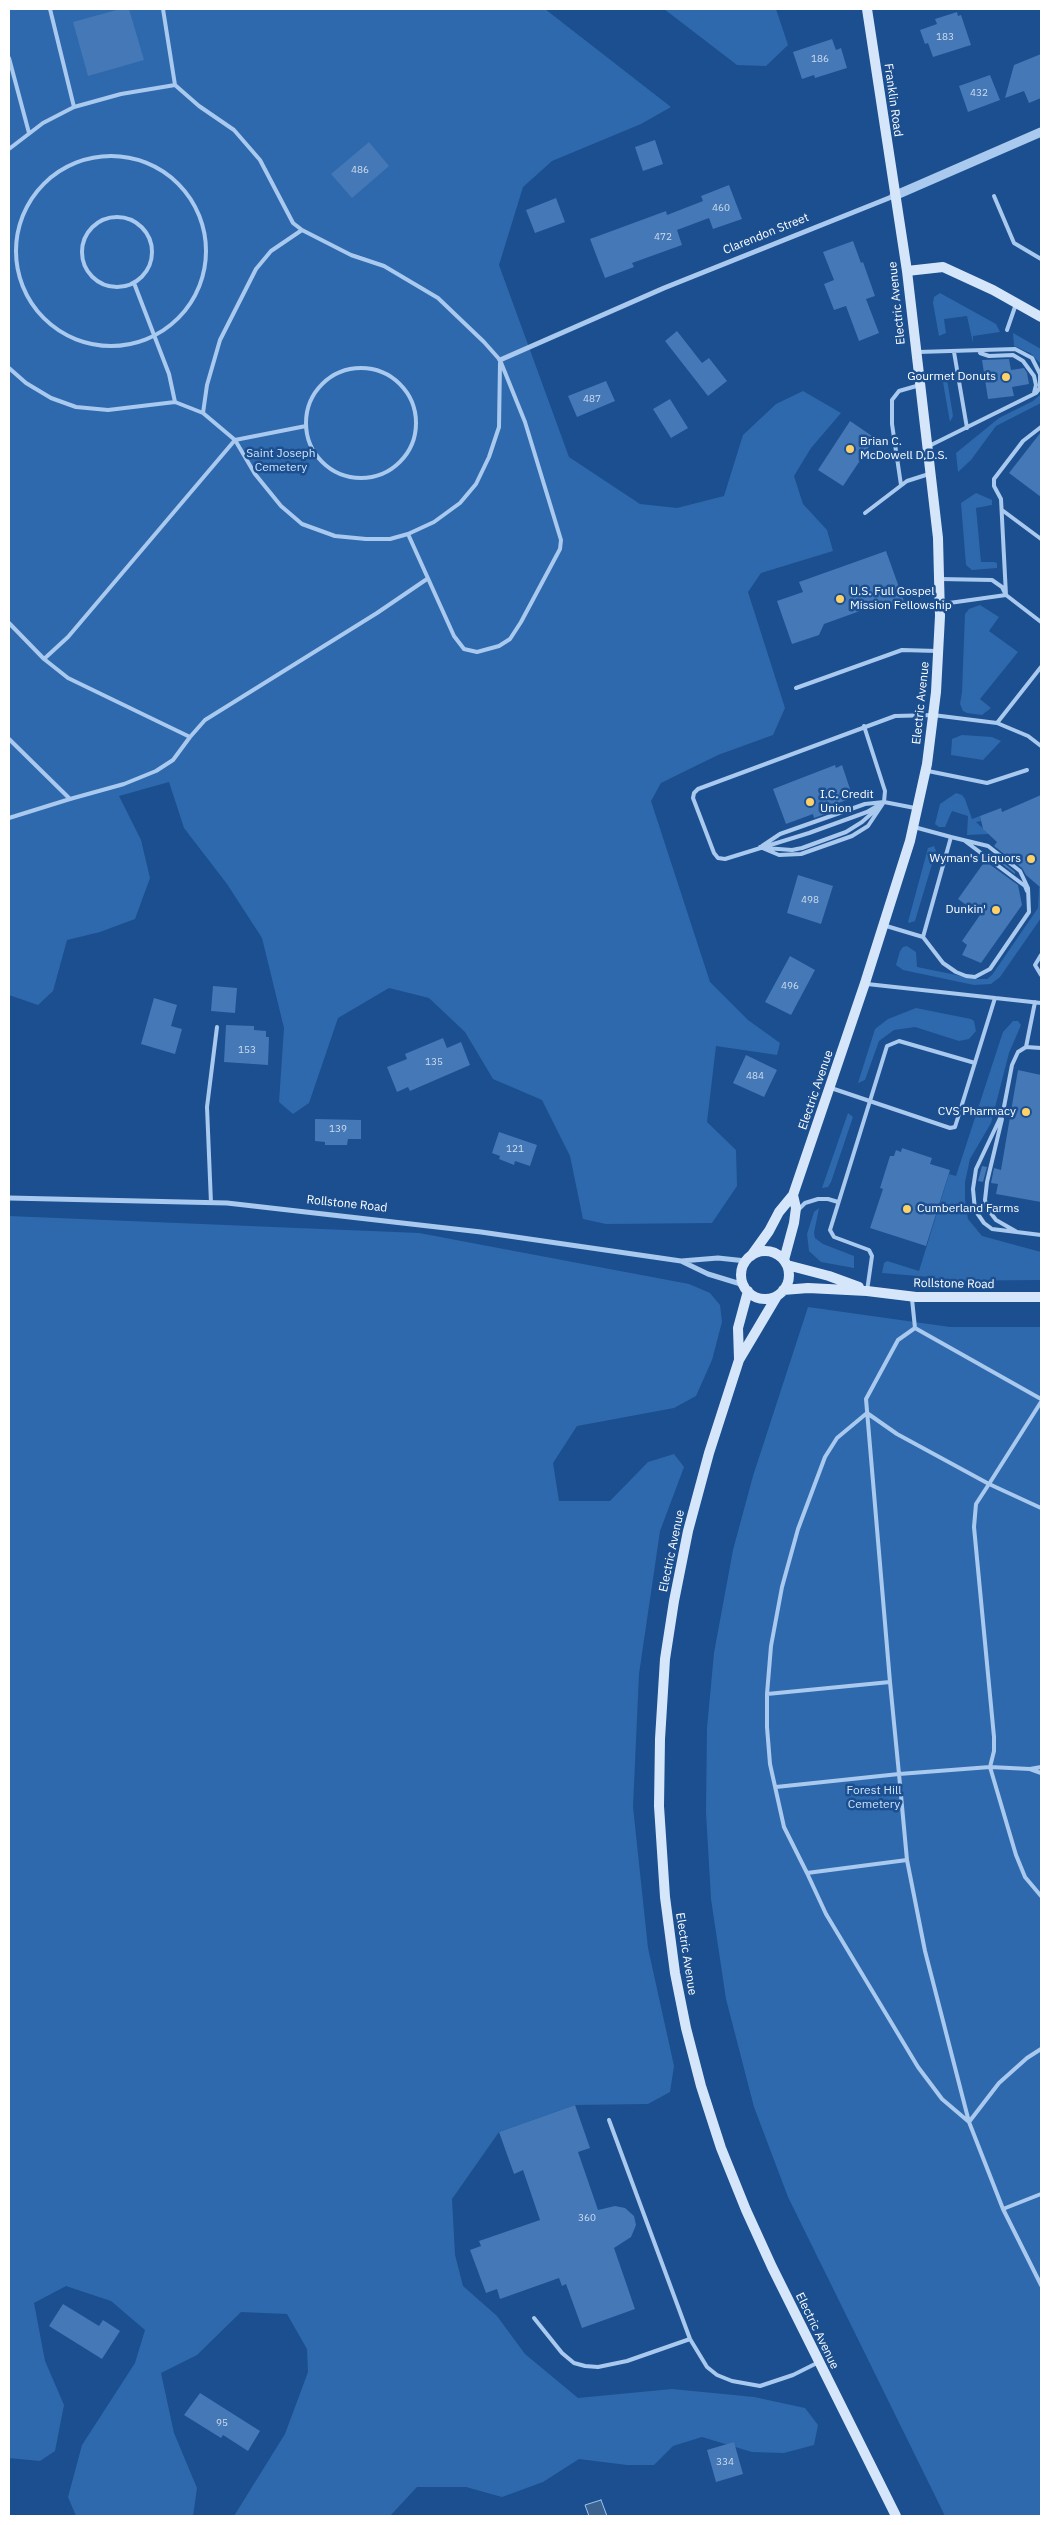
<!DOCTYPE html>
<html>
<head>
<meta charset="utf-8">
<style>
  body { margin:0 }
  #map { position:relative; width:1050px; height:2525px; overflow:hidden; background:#1b4f8f; font-family:"IBM Plex Sans",sans-serif }
  canvas { display:block }
  .frame { position:absolute; inset:0; border:10px solid #fff; pointer-events:none }
</style>
</head>
<body>
<div id="map">
<canvas width="1050" height="2525"></canvas>
<div class="frame"></div>
</div>
<script>
const context = document.querySelector('canvas').getContext('2d');
context.lineJoin = 'round';
function paint(path, color) {
  context.fillStyle = color;
  context.fill(path, 'evenodd');
}
function poly(rows) {
  const path = new Path2D();
  for (const r of rows) {
    if (r.length === 3) {
      path.moveTo(r[0] + r[2], r[1]);
      path.arc(r[0], r[1], r[2], 0, 2 * Math.PI);
      continue;
    }
    path.moveTo(r[0], r[1]);
    for (let i = 2; i < r.length; i += 2) path.lineTo(r[i], r[i + 1]);
  }
  return path;
}
function trace(path, color, width, dash) {
  context.strokeStyle = color;
  context.lineWidth = width;
  context.lineCap = dash ? 'butt' : 'round';
  context.setLineDash(dash || []);
  context.stroke(path);
}
function label(font, color, halo, rows, align = 'center') {
  context.font = font + ' "IBM Plex Sans",sans-serif';
  context.lineWidth = 5;
  context.setLineDash([]);
  context.textBaseline = 'middle';
  context.strokeStyle = halo;
  context.fillStyle = color;
  for (const [text, x, y, turn = 0] of rows) {
    context.save();
    context.translate(x, y);
    context.rotate((+turn || 0) * Math.PI / 180);
    context.textAlign = isNaN(turn) ? turn : align;
    if (halo) context.strokeText(text, 0, 0);
    context.fillText(text, 0, 0);
    context.restore();
  }
}
paint(poly([
  [9,9,545,9,671,107,641,124,552,161,523,187,499,265,569,457,640,504,677,508,724,496,743,435,776,404,803,391,841,413,811,448,794,476,803,504,827,530,833,551,761,573,748,592,785,708,773,735,718,755,661,783,651,801,710,982,748,1020,780,1043,777,1055,716,1046,707,1122,736,1150,737,1186,712,1223,606,1224,583,1219,570,1156,542,1100,493,1079,465,1032,429,998,389,988,338,1018,309,1103,293,1114,279,1102,284,1028,262,938,227,884,184,828,169,782,119,796,141,840,150,878,135,919,100,932,67,940,53,991,38,1005,9,995],
  [664,9,776,9,788,45,766,66,737,65],
  [940,293,996,324,1000,332,973,336,973,343,967,316,944,319,946,333,939,336,933,303,934,297],
  [1013,333,1041,349,1041,364,1030,353,1014,346],
  [941,371,946,373,953,416,950,422],
  [1041,394,1041,403,996,426,971,460,958,472,956,453,999,418,1033,401],
  [976,493,992,500,992,505,976,508,981,562,994,562,997,563,997,568,972,570,966,565,961,503],
  [980,605,999,617,989,631,1018,652,980,699,991,708,982,715,967,713,963,711,960,704,962,692,965,614,969,609],
  [962,735,992,737,1001,741,983,760,951,755,952,739],
  [956,793,962,795,965,799,972,819,980,816,981,821,976,822,989,834,967,835,968,816,952,811,945,827,939,827,935,824,940,804],
  [934,846,936,851,915,921,909,923,908,922,928,848],
  [1039,887,1041,888,1041,918,1000,977,991,984,974,985,903,970,896,965,900,951,903,947,907,946,916,952,917,967,976,979,987,979,992,975,1038,908],
  [916,1008,971,1019,974,1021,976,1031,969,1039,959,1041,915,1027,894,1030,879,1041,865,1080,858,1083,875,1029,888,1019],
  [1013,1021,1018,1021,1021,1025,1009,1053,991,1123,970,1159,965,1182,965,1200,968,1219,982,1236,1041,1252,1041,1280,930,1281,930,1277,882,1273,884,1263,887,1261,919,1271,949,1174,956,1176,1000,1041,1003,1032],
  [848,1113,853,1117,831,1182,828,1187,822,1188],
  [819,1208,814,1233,815,1238,823,1244,854,1256,854,1268,821,1262,809,1251,807,1234,814,1212],
  [9,1216,419,1233,689,1284,710,1293,720,1305,722,1322,712,1360,696,1396,674,1408,577,1426,553,1463,559,1501,610,1501,648,1462,674,1454,684,1467,660,1531,639,1674,633,1807,648,1948,674,2066,670,2092,648,2104,575,2105,499,2132,452,2199,455,2255,463,2286,497,2316,525,2354,578,2398,672,2389,754,2397,805,2408,818,2425,814,2445,784,2453,752,2452,702,2437,673,2446,654,2465,627,2465,579,2459,543,2482,502,2497,466,2487,417,2487,390,2516,234,2516,285,2434,308,2372,307,2349,287,2314,241,2312,197,2355,161,2373,174,2433,197,2488,193,2516,76,2516,68,2497,82,2445,135,2363,145,2330,111,2301,66,2286,34,2303,45,2361,64,2405,55,2451,40,2461,9,2458],
  [808,1307,950,1327,1041,1327,1041,2516,945,2516,788,2197,754,2107,726,1999,711,1899,706,1812,707,1728,714,1653,733,1550,753,1476]
]), '#2e69ad');
const water = poly([
  [601,2500,607,2516,589,2516,585,2505,601,2500]
]);
paint(water, '#3c6290');
trace(water, '#9cc4f0', 1);
paint(poly([
  [120,9,129,9,144,60,88,76,73,22],
  [957,12,958,16,961,15,971,45,933,57,928,43,925,44,920,30,937,24,935,19],
  [832,39,836,50,841,48,847,68,815,78,814,75,802,79,793,52],
  [1041,54,1041,98,1029,103,1024,91,1005,98,1014,65],
  [990,75,1000,100,968,112,959,86],
  [655,140,663,164,643,171,635,147],
  [369,142,389,166,352,198,331,174],
  [729,185,742,219,713,229,709,218,677,230,682,245,632,263,634,267,605,278,590,239,666,211,667,215,703,201,701,196],
  [556,198,565,222,535,233,526,210],
  [853,241,861,263,863,262,875,296,866,299,879,333,859,341,846,306,834,310,824,284,834,280,823,252],
  [677,331,702,363,709,358,727,381,708,396,665,341],
  [1009,359,1011,370,1024,368,1027,373,1029,384,1012,387,1014,396,988,399,982,360],
  [606,381,615,401,577,417,568,396],
  [670,399,688,428,671,438,653,409],
  [850,421,875,438,843,486,818,470],
  [1041,432,1041,497,1009,473],
  [886,551,905,604,882,611,882,603,824,624,819,635,792,644,777,601,803,592,799,582],
  [835,765,836,768,842,765,853,798,832,805,834,811,814,818,813,814,786,824,773,789],
  [1041,795,1041,888,1026,875,1022,868,994,846,997,842,983,829,980,816,1001,808,1002,812],
  [990,852,1015,872,1015,874,989,854],
  [985,861,1018,885,1022,905,981,963,962,955,967,945,962,941,980,915,958,899],
  [798,875,833,886,821,924,787,913],
  [790,956,815,970,791,1015,765,1002],
  [213,986,237,988,235,1013,211,1011],
  [154,998,177,1005,171,1026,182,1029,175,1054,141,1044],
  [226,1025,254,1026,254,1030,266,1031,266,1037,269,1037,268,1065,224,1062],
  [443,1038,447,1048,461,1042,470,1065,410,1091,408,1087,397,1092,387,1067,407,1059,405,1054],
  [746,1055,777,1070,764,1097,733,1083],
  [1018,1070,1041,1075,1041,1202,996,1194,998,1184,991,1183,994,1168,1001,1170],
  [315,1119,361,1120,361,1139,348,1139,347,1145,325,1145,325,1142,315,1141],
  [499,1132,537,1145,530,1166,515,1161,514,1165,499,1159,500,1156,492,1153],
  [902,1148,932,1158,930,1164,950,1170,926,1246,870,1228,883,1189,880,1188,890,1156,894,1156,896,1150,901,1152],
  [982,1166,987,1167,983,1182,978,1181],
  [575,2105,590,2148,578,2152,598,2210,615,2206,625,2208,634,2216,636,2225,631,2237,614,2248,635,2309,582,2328,566,2284,562,2286,559,2278,500,2299,497,2289,486,2293,470,2250,481,2246,479,2241,540,2220,523,2170,514,2174,499,2132],
  [63,2304,99,2326,103,2320,120,2331,102,2359,49,2326],
  [200,2393,260,2431,248,2451,223,2435,221,2438,184,2415],
  [734,2442,743,2474,716,2482,707,2450]
]), '#4478b7');
trace(poly([
  [50,9,74,107],
  [163,9,175,85],
  [9,58,29,133],
  [9,149,43,123,74,107,121,94,175,85,199,106,234,130,260,160,293,223,302,230,351,255,384,266,438,298,484,342,500,360,525,422,561,540,560,549,521,622,510,639,499,646,477,652,464,649,454,636,408,534,390,539,366,539,335,536,302,524,281,506,255,474,235,440,68,637,44,659],
  [111,251,95],
  [994,196,1014,243,1041,259],
  [117,252,35],
  [134,283,169,374,175,402,203,413,235,440,306,426],
  [1007,330,1016,304],
  [918,352,1015,349,1032,358,1040,374,1040,388,1036,393,929,446],
  [954,352,967,428],
  [980,353,989,356,1013,355,1023,361,1034,376,1036,385,1034,393],
  [9,368,26,383,51,398,76,407,108,410,175,402],
  [361,423,55],
  [203,413,207,385,220,340,256,269,271,251,302,230],
  [901,485,892,424,892,400,899,391,920,385],
  [1002,510,1041,539],
  [865,513,907,481,929,474],
  [408,534,434,522,460,503,476,484,489,457,499,427,500,363],
  [940,579,992,580,1002,587,1006,595,1041,622],
  [1006,595,1001,499,994,486,994,479,1023,441,1041,427],
  [942,604,1006,595],
  [9,623,44,659,68,678,190,737,173,760,156,771,124,784,70,799],
  [796,688,902,650,937,651],
  [997,723,1041,667],
  [190,737,205,720,377,613,427,579],
  [9,739,70,799,9,818],
  [928,771,987,783,1027,770],
  [884,802,867,812,809,833,725,859,718,858,714,853,693,798,694,793,698,789,895,716,933,715,997,723,1028,736,1041,746],
  [965,841,1025,886,1027,891],
  [762,846,780,834,865,804,884,802,915,808],
  [760,847,779,855,801,854,852,836,868,826,884,802,885,791,864,726],
  [765,848,792,850,802,848,846,832,862,822,879,807],
  [883,925,923,937,951,837,914,827],
  [923,937,943,963,956,972,966,976,975,977,990,969,1029,912,1028,888,1020,871,988,846,951,837],
  [1041,955,1035,965,1041,975],
  [867,984,1041,1003],
  [1026,1047,1035,1002],
  [1041,1048,1026,1047,1018,1052,1012,1065,1003,1112,976,1169,973,1189,975,1210,984,1223,992,1229,1041,1235],
  [831,1088,950,1128,955,1127,995,998],
  [1002,1119,987,1182,985,1200,987,1208,996,1220,1017,1232],
  [211,1203,207,1107,217,1027],
  [798,1210,805,1203,818,1199,828,1199,838,1202],
  [867,1291,872,1256,869,1250,834,1237,830,1230,887,1046,899,1041,975,1063],
  [915,1328,1041,1399],
  [1041,1402,989,1484,1041,1508],
  [867,1413,897,1434,989,1484,976,1504,974,1527,994,1737,994,1751,990,1767,899,1774,907,1860,925,1951,969,2122,1003,2209,1041,2285],
  [867,1413,837,1438,825,1457,798,1529,782,1587,771,1646,767,1694,890,1682,866,1399,898,1340,915,1328,912,1299],
  [767,1694,767,1727,770,1764,784,1827,807,1873],
  [1041,1767,1030,1769,1041,1773],
  [1030,1769,990,1767,1016,1855,1025,1877,1041,1896],
  [776,1787,899,1774,890,1682],
  [907,1860,807,1873,826,1914,918,2067,942,2099,969,2122,999,2083,1027,2058,1041,2049],
  [609,2120,690,2339,707,2367,717,2375,732,2381,760,2386,793,2375,819,2362],
  [1003,2209,1041,2194],
  [534,2318,562,2353,574,2363,585,2366,598,2367,627,2361,690,2339]
]), '#a9c9ee', 4);
trace(poly([
  [500,360,664,288,894,196],
  [9,1198,227,1203,481,1232,681,1261,718,1258,746,1261],
  [681,1261,708,1274,744,1285]
]), '#a9c9ee', 5);
trace(poly([
  [894,196,1041,132]
]), '#a9c9ee', 9);
trace(poly([
  [907,271,943,267,993,290,1041,317],
  [765,1275,24],
  [751,1256,769,1231,779,1212,793,1195,865,983,910,841,927,764,936,692,940,616,938,538,907,271,867,9],
  [784,1260,794,1223,796,1208,793,1195],
  [787,1265,829,1276,859,1287],
  [783,1290,808,1288,867,1291,916,1297,1041,1297],
  [777,1296,739,1360,709,1453,688,1531,674,1601,665,1659,660,1739,659,1806,665,1897,675,1973,686,2028,701,2086,721,2148,746,2210,772,2267,896,2516],
  [739,1359,738,1328,748,1291]
]), '#d6e6fa', 10);
for (const [x, y, r, color] of [
  [1006,377,5,"#ffd166"],
  [850,449,5,"#ffd166"],
  [840,599,5,"#ffd166"],
  [810,802,5,"#ffd166"],
  [1031,859,5,"#ffd166"],
  [996,910,5,"#ffd166"],
  [1026,1112,5,"#ffd166"],
  [907,1209,5,"#ffd166"]
]) {
  const dot = new Path2D();
  dot.arc(x, y, r, 0, 2 * Math.PI);
  context.fillStyle = color;
  context.fill(dot);
  trace(dot, '#1b4f8f', 2);
}
label('10px', '#d0dded', null, [
  ["183",945,37],
  ["186",820,59],
  ["432",979,93],
  ["486",360,170],
  ["460",721,208],
  ["472",663,237],
  ["487",592,399],
  ["498",810,900],
  ["496",790,986],
  ["153",247,1050],
  ["135",434,1062],
  ["484",755,1076],
  ["139",338,1129],
  ["121",515,1149],
  ["360",587,2218],
  ["95",222,2423],
  ["334",725,2462]
]);
label('12px', '#fff', '#1b4f8f', [
  ["Franklin Road",893,100,82],
  ["Clarendon Street",766,234,-22],
  ["Electric Avenue",897,303,-96],
  ["Electric Avenue",921,703,-84],
  ["Electric Avenue",816,1090,-71],
  ["Rollstone Road",347,1204,6],
  ["Rollstone Road",954,1284,1],
  ["Electric Avenue",672,1551,-78],
  ["Electric Avenue",686,1954,81],
  ["Electric Avenue",817,2331,64]
]);
label('12px', '#fff', '#1b4f8f', [
  ["Gourmet Donuts",996,377],
  ["Brian C.",860,442,"left"],
  ["McDowell D.D.S.",860,456,"left"],
  ["U.S. Full Gospel",850,592,"left"],
  ["Mission Fellowship",850,606,"left"],
  ["I.C. Credit",820,795,"left"],
  ["Union",820,809,"left"],
  ["Wyman's Liquors",1021,859],
  ["Dunkin'",986,910],
  ["CVS Pharmacy",1016,1112],
  ["Cumberland Farms",917,1209,"left"]
], 'right');
label('12px', '#cfe3fa', '#1b4f8f', [
  ["Saint Joseph",281,454],
  ["Cemetery",281,468],
  ["Forest Hill",874,1791],
  ["Cemetery",874,1805]
]);
</script>
</body>
</html>
